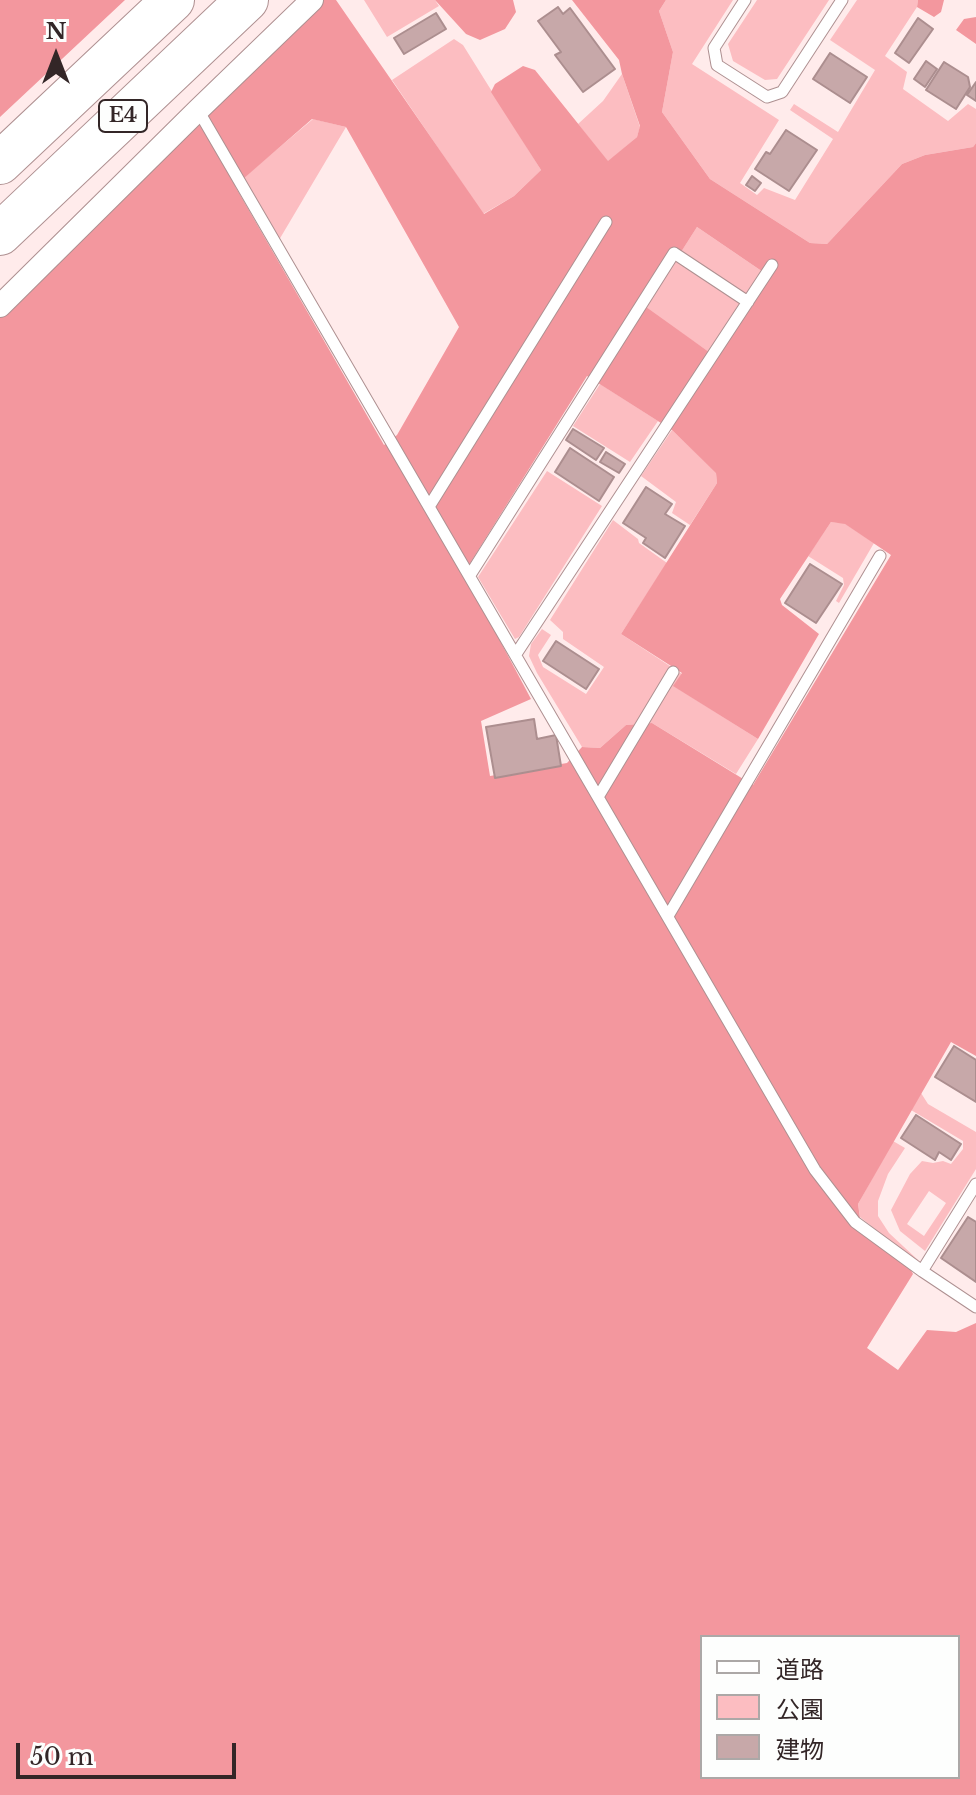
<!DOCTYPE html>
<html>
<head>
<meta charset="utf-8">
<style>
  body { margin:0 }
  #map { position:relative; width:976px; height:1795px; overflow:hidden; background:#ffebeb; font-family:"Libre Baskerville","Noto Sans JP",serif }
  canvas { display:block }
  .legend { position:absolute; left:700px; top:1635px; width:260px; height:144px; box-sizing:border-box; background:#fdfefd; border:2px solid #aca8a7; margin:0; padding:10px 14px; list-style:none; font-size:24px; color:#332627 }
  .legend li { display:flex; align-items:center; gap:16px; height:40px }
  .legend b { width:40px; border:2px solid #aca8a7 }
  .north { position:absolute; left:16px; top:16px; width:80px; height:80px; -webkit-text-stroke:6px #fdfefd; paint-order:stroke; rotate:0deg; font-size:22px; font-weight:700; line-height:32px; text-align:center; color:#332627 }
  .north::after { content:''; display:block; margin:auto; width:28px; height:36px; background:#332627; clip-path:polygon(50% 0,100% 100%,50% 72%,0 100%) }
  .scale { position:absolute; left:16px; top:1743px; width:220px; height:36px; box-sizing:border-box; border:4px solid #332627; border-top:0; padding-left:10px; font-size:24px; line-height:28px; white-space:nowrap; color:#332627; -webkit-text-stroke:6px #fdfefd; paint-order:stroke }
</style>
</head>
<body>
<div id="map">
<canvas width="976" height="1795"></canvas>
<ul class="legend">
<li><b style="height:10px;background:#fff"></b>道路</li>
<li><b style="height:22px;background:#fcbdc1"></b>公園</li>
<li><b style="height:22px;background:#c7a8a9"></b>建物</li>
</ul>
<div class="north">N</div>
<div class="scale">50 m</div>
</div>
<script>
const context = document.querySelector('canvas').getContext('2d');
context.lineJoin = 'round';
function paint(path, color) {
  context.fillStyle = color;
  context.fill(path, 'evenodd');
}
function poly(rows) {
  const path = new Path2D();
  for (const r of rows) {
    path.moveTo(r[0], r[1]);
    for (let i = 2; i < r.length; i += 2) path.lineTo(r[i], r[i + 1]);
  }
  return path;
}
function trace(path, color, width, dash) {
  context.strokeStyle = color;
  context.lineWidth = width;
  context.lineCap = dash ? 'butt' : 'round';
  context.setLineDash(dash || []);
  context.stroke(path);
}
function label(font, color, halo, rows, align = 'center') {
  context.font = font + ' "Libre Baskerville",serif';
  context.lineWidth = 8;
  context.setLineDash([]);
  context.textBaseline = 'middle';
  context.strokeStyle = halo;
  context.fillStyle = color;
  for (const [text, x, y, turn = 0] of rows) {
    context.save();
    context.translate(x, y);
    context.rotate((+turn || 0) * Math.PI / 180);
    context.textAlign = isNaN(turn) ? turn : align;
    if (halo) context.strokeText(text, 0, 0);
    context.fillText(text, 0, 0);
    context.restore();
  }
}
paint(poly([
  [364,0,435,0,439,6,387,37],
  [666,0,733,0,692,64,779,120,740,183,757,195,764,188,795,200,833,139,790,110,794,104,838,132,875,70,830,40,857,0,918,0,917,7,885,56,907,72,903,89,948,121,968,104,976,109,976,143,973,147,925,155,902,164,827,244,810,243,710,179,662,112,673,52,659,11],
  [757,0,829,0,777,79,765,80,733,61,728,44],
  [454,39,463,45,541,170,514,196,483,214,392,80],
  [622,74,640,127,637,137,608,162,578,124,603,101],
  [313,119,346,127,279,240,243,178],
  [697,227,763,272,709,352,645,308],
  [600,384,658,421,630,462,573,426],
  [672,430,716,472,717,483,690,525,672,513,676,502,641,476],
  [547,471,602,506,519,637,515,639,478,577],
  [613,520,638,539,639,543,667,563,621,634,682,674,674,686,758,739,736,774,652,723,626,725,600,748,582,747,537,673,529,656,531,644,542,629,551,635,538,655,543,667,586,694,604,667,563,639,563,632,550,620],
  [831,522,844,523,874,543,839,603,836,601,844,585,843,578,808,556],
  [921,1093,928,1104,976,1132,976,1169,925,1251,900,1231,891,1210,910,1174,922,1161,933,1163,943,1161,951,1164,963,1149,963,1141,911,1110],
  [929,1191,946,1203,924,1236,907,1224],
  [893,1141,905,1148,888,1174,878,1201,878,1216,889,1233,918,1260,916,1262,860,1217,858,1204]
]), '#fcbdc1');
paint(poly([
  [0,0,125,0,0,117],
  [323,0,336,0,484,214,514,196,541,170,491,92,495,84,523,66,535,70,608,161,637,137,640,126,622,74,619,60,572,0,666,0,659,11,673,52,662,112,710,179,810,243,827,244,902,164,925,155,973,147,976,143,976,1056,951,1042,858,1204,862,1232,911,1270,913,1274,867,1348,898,1370,927,1330,956,1332,976,1323,976,1795,0,1795,0,314,195,121],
  [312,119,346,127,459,327,397,435,384,445,235,186],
  [697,227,763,272,709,352,646,307],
  [587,376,672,430,716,473,717,483,621,634,682,673,673,686,758,739,819,634,782,605,780,599,831,522,845,524,891,555,753,785,652,723,626,725,600,748,582,747,567,763,490,776,481,721,531,699,464,573],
  [702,1637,958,1637,958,1777,702,1777],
  [435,0,513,0,516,12,505,29,480,40,466,34],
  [918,0,944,0,941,12,934,17,917,7],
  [976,17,976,44,956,30,964,19]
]), '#f3979e');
const building = poly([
  [558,7,563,14,570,8,615,69,583,92,555,55,561,52,538,21,558,7],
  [436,13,446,29,404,54,394,38,436,13],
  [918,18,933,29,909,63,895,53,918,18],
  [830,53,867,77,850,103,813,79,830,53],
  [926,61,937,69,925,87,914,79,926,61],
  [944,62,968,77,970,87,956,109,926,90,944,62],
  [976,82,976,101,967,95,976,82],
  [786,130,817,150,789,191,755,169,766,152,770,154,786,130],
  [752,176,761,183,755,191,746,185,752,176],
  [573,429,604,448,596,460,566,440,573,429],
  [570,448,614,477,599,501,555,472,570,448],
  [606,452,625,464,619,473,600,462,606,452],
  [646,487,672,504,665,514,685,526,665,558,643,543,646,538,623,523,646,487],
  [810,564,842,584,816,623,785,603,810,564],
  [556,641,599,669,586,689,543,661,556,641],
  [534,719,537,739,556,735,561,766,495,778,486,727,534,719],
  [954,1046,976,1060,976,1102,935,1077,954,1046],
  [916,1115,961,1144,951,1160,939,1152,935,1160,901,1138,916,1115],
  [968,1217,976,1222,976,1282,941,1258,968,1217]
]);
paint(building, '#c7a8a9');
trace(building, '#ac8e8f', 2);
const service = poly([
  [745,0,714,48,717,65,767,97,782,92,842,0],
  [198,110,815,1170,855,1222,922,1271,976,1307],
  [430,505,606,222],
  [470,575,674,253,748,302],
  [516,654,772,265],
  [598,797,673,672],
  [668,916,880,556],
  [922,1271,976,1184]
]);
const minor = poly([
  [0,306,198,110,312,0]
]);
const motorway = poly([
  [0,163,173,0],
  [0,234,247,0]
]);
trace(service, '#ae9091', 13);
trace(minor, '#ae9091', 24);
trace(motorway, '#ae9091', 44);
trace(service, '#fff', 11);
trace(minor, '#fff', 22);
trace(motorway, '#fff', 42);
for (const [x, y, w] of [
  [123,116,48]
]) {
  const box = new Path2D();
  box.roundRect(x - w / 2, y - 16, w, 32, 6);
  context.fillStyle = '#fdfefd';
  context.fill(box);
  trace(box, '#332627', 2);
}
label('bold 20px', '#332627', null, [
  ["E4",123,116]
]);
</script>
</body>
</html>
